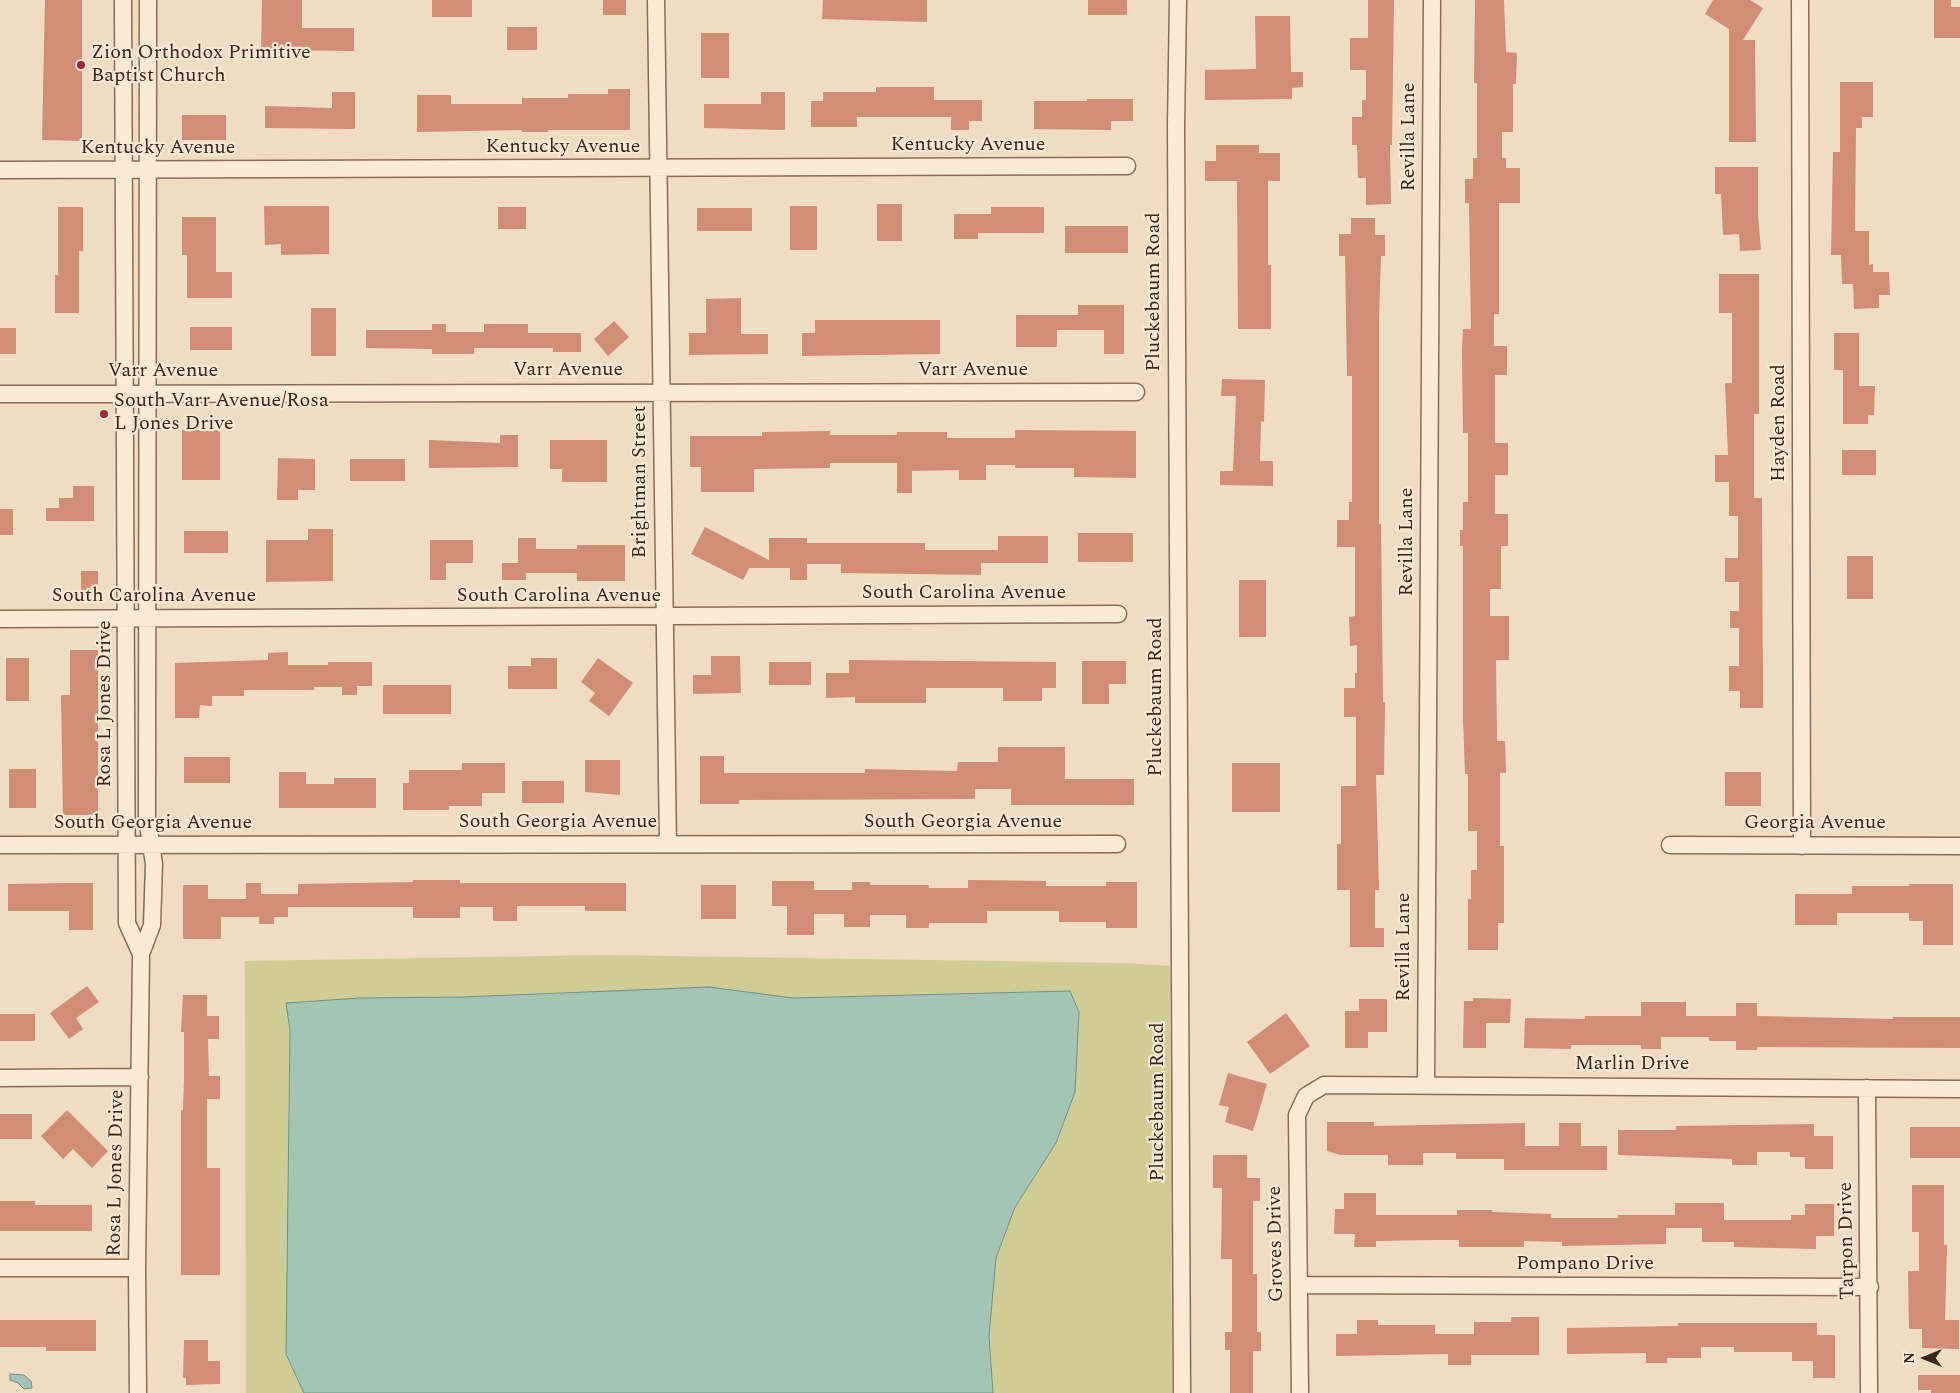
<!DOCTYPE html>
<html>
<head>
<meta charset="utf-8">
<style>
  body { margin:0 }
  #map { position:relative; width:1960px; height:1393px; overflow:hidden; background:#f0dbc3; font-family:Spectral,serif }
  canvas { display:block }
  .north { position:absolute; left:1900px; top:1333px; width:50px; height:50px; -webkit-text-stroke:4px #f7e7d3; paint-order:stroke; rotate:270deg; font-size:14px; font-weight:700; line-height:20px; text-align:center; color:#3b271d }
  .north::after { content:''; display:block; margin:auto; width:18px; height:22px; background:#3b271d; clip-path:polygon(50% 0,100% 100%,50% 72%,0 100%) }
</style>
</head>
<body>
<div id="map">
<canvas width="1960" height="1393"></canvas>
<div class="north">N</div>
</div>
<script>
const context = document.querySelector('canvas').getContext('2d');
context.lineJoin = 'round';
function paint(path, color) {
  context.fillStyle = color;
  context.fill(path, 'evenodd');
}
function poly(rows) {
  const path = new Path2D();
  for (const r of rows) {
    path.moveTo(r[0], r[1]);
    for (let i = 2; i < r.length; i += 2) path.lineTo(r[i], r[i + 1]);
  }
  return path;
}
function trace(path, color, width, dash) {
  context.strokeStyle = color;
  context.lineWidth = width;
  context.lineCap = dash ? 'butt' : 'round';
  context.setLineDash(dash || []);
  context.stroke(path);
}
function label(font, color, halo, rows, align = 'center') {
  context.font = font + ' Spectral,serif';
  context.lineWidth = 4.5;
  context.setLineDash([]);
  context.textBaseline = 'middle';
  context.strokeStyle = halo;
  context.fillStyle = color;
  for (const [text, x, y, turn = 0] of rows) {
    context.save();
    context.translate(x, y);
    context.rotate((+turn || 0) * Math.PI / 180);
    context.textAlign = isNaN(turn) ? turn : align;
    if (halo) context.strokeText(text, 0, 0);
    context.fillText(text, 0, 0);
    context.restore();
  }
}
paint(poly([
  [604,955,1124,963,1170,966,1172,1393,993,1393,989,1336,996,1258,1015,1207,1056,1143,1075,1092,1079,1012,1070,991,793,998,709,987,463,997,360,998,287,1003,290,1030,286,1354,304,1393,246,1393,245,961]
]), '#cfcc96');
const water = poly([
  [709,987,793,998,1070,991,1079,1012,1075,1092,1056,1143,1015,1207,996,1258,989,1336,993,1393,304,1393,286,1354,290,1030,286,1003,360,998,463,997,709,987],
  [10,1374,24,1375,31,1381,32,1388,24,1389,18,1383,10,1380,10,1374]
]);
paint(water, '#a5c3b5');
trace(water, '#6b9282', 1);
paint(poly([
  [45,0,82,0,82,141,42,140],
  [262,0,302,0,302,28,354,28,354,51,261,50],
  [432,0,472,0,472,17,432,17],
  [603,0,626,0,626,15,603,15],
  [823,0,927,0,927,22,822,19],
  [1088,0,1127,0,1127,15,1088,15],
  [1368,0,1394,0,1392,145,1390,145,1391,204,1366,205,1366,178,1358,178,1357,145,1352,145,1352,117,1362,117,1362,100,1366,100,1366,70,1350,70,1350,38,1368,38],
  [1475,0,1504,0,1506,52,1517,53,1516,84,1513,84,1513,132,1502,132,1502,158,1506,158,1506,168,1520,168,1520,203,1499,203,1499,314,1494,314,1494,346,1507,346,1507,375,1495,375,1495,443,1508,443,1508,475,1495,475,1495,514,1508,514,1508,546,1501,546,1501,589,1490,589,1490,616,1509,616,1509,660,1496,660,1497,741,1505,741,1506,773,1500,773,1500,846,1504,846,1504,923,1498,923,1498,950,1468,950,1468,899,1471,899,1471,870,1477,870,1477,831,1468,831,1468,774,1465,774,1463,718,1463,546,1460,546,1460,530,1463,530,1463,502,1468,502,1468,433,1463,433,1462,350,1463,329,1471,329,1469,203,1465,203,1465,179,1473,179,1473,158,1477,158,1477,83,1474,83],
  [1713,0,1750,0,1763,8,1743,40,1755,40,1756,142,1729,142,1729,29,1705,14],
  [1934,0,1951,0,1951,7,1960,7,1960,38,1934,38],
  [1255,16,1290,16,1291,72,1303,72,1303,87,1292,88,1292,99,1205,100,1205,70,1256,69],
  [507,27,537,27,537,50,507,50],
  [701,33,729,33,729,78,701,78],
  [1840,82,1873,82,1873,117,1862,117,1862,128,1856,128,1855,231,1869,231,1869,265,1873,264,1873,272,1889,272,1890,295,1879,295,1879,308,1854,309,1853,284,1842,284,1841,255,1831,255,1833,152,1840,152],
  [876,87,934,87,934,100,982,100,982,121,969,121,969,130,951,130,951,117,857,117,857,127,811,127,811,101,823,101,823,92,876,92],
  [608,89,630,89,630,130,548,130,548,132,522,132,522,130,417,132,417,95,451,95,451,104,522,104,522,98,568,98,568,94,608,94],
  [332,92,355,92,355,129,265,128,265,106,332,108],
  [761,92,785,92,785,130,704,128,704,104,761,104],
  [1087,99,1133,99,1133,121,1111,121,1111,130,1034,129,1034,101,1087,101],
  [182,115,226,115,226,140,182,140],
  [1216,145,1259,145,1259,153,1280,153,1280,181,1268,181,1268,265,1271,265,1271,329,1238,329,1237,181,1205,181,1205,161,1216,161],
  [1715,167,1758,167,1758,214,1761,250,1740,251,1739,234,1723,235,1721,194,1715,194],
  [877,204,902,204,902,241,877,241],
  [264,206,329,206,329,254,281,255,281,244,265,245],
  [790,206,817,206,817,250,790,250],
  [58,207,83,207,83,251,79,251,79,313,55,313,55,275,58,275],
  [498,207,526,207,526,229,498,229],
  [991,207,1044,207,1044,233,978,233,978,239,954,239,954,214,991,214],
  [697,208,752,208,752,231,697,231],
  [182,217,216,217,216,272,232,272,232,298,187,298,187,255,182,255],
  [1351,218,1375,218,1375,235,1385,235,1385,256,1381,256,1379,319,1379,524,1381,524,1383,702,1385,702,1384,775,1376,775,1379,890,1375,890,1375,928,1384,928,1384,947,1350,947,1350,890,1337,890,1337,844,1341,844,1341,786,1356,786,1356,717,1344,717,1344,688,1355,688,1355,673,1357,673,1357,645,1350,646,1349,617,1355,616,1355,547,1337,547,1337,520,1349,520,1349,502,1352,502,1352,376,1347,376,1345,256,1339,256,1339,234,1351,234],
  [1065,226,1128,226,1128,253,1065,253],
  [1719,274,1759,274,1759,414,1754,414,1754,498,1762,498,1763,708,1740,708,1740,691,1729,691,1729,666,1739,666,1739,628,1730,628,1730,611,1739,611,1739,582,1725,582,1725,558,1738,558,1738,516,1729,516,1729,482,1715,482,1715,455,1728,455,1725,383,1732,383,1732,313,1719,313],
  [741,298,741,334,768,334,768,354,689,355,689,333,706,333,706,299],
  [1078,305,1124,305,1124,354,1104,354,1104,330,1057,330,1057,347,1016,347,1016,315,1078,315],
  [311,308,336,308,336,356,311,356],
  [815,320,940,320,940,354,802,356,802,333,815,333],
  [614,321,629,337,608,356,594,339],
  [432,324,446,324,446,332,484,332,484,324,528,324,528,333,581,333,581,352,553,352,553,348,474,348,474,354,432,354,432,349,366,348,366,330,432,330],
  [190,327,232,327,232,350,190,350],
  [0,328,16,328,16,354,0,354],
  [1834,333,1859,333,1859,386,1875,386,1874,415,1868,415,1868,424,1843,424,1843,370,1834,370],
  [1222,379,1265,380,1264,422,1261,421,1260,461,1273,461,1273,486,1220,485,1220,471,1233,471,1236,396,1221,396],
  [182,430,220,430,220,480,182,480],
  [1015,430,1136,431,1136,478,1074,477,1074,468,1015,468,1015,465,986,465,986,480,959,480,959,470,912,471,912,493,897,493,897,463,830,463,830,468,754,469,754,492,701,492,701,467,690,467,690,436,762,436,762,432,830,431,830,435,897,435,897,432,947,432,947,438,1015,438],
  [500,435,518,435,518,467,429,468,429,440,500,443],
  [550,440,607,440,607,482,562,482,562,469,550,469],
  [1842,450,1876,450,1876,475,1842,475],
  [278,458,315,459,315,490,298,490,298,500,277,500],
  [350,459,405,459,405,481,350,481],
  [73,486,94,486,94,521,46,521,46,508,59,508,59,498,73,498],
  [0,509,13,509,13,535,0,535],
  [705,527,769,560,769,538,807,538,807,543,925,543,925,550,998,550,998,536,1048,536,1048,563,981,563,981,575,841,573,841,564,807,564,807,580,790,580,790,568,749,568,743,580,691,554],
  [308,529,333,529,333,581,266,582,266,540,308,540],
  [184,531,228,531,228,553,184,553],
  [1078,533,1133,533,1133,562,1078,562],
  [518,538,536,538,536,549,577,549,577,545,625,545,625,581,577,581,577,573,526,573,526,580,502,580,502,563,518,563],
  [430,540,473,540,473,563,446,563,446,580,430,580],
  [1847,556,1873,556,1873,599,1847,599],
  [81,571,98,571,98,590,81,590],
  [1239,580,1266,580,1266,637,1239,637],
  [70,650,98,650,98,815,63,815,61,695,70,695],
  [288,652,288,665,328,665,328,662,372,662,372,686,357,686,357,695,342,695,342,687,314,687,314,690,244,690,244,696,212,696,212,706,200,705,199,718,175,718,175,663,268,660,268,653],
  [711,656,740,656,741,693,693,694,693,675,711,675],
  [6,658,29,658,29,701,6,701],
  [531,658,557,658,557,689,508,689,508,666,531,666],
  [598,658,633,683,609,716,589,701,595,693,581,682],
  [849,660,1056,662,1056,688,1042,688,1042,701,1003,701,1003,688,926,688,926,703,855,703,855,697,826,698,826,673,849,673],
  [1082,661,1126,661,1126,684,1109,684,1109,704,1082,704],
  [769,662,811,662,811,685,769,685],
  [383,685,451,685,451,714,383,714],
  [998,747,1065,747,1065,779,1134,779,1134,805,1011,805,1011,789,975,789,975,799,739,800,739,804,700,804,700,756,724,756,724,773,865,773,865,769,957,771,958,762,998,762],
  [184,757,230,757,230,783,184,783],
  [585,760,620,760,620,795,585,792],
  [462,763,505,763,505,793,482,793,482,806,449,806,449,810,403,810,403,783,409,783,409,770,462,770],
  [1232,763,1280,763,1280,812,1232,812],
  [9,769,36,769,36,808,9,808],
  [279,772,306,772,306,784,334,784,334,778,376,778,376,808,279,808],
  [1725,772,1761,772,1761,806,1725,806],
  [522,781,564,781,564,803,522,803],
  [413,880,460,880,460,883,626,883,626,911,585,911,585,906,517,906,517,921,493,921,493,907,460,907,460,918,413,918,413,907,288,907,288,917,274,917,274,924,259,924,259,917,221,917,221,939,183,939,183,885,208,885,208,899,246,899,246,883,261,883,261,894,298,894,298,884,413,882],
  [968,880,1046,881,1046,886,1106,886,1106,882,1137,882,1137,928,1106,928,1106,922,1059,922,1059,911,987,911,987,923,929,923,929,928,906,928,906,915,870,915,870,927,844,927,844,914,814,914,814,935,787,935,787,906,772,906,772,881,814,881,814,890,852,890,852,882,870,882,870,885,929,885,929,888,968,888],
  [69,883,93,883,93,930,69,930,69,911,8,911,8,884],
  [1909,884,1953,884,1953,945,1923,945,1923,921,1909,921,1909,913,1837,913,1837,925,1795,925,1795,894,1852,894,1852,886,1909,886],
  [701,885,736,885,736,919,701,919],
  [87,986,99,1002,76,1018,83,1029,69,1039,50,1013],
  [183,995,207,995,207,1016,219,1016,219,1039,208,1039,209,1076,220,1076,220,1099,207,1099,207,1168,220,1168,220,1275,181,1275,181,1110,183,1110,184,1079,184,1032,181,1032],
  [1473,998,1511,999,1510,1023,1486,1023,1486,1048,1463,1048,1464,1001,1473,1001],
  [1359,999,1387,999,1387,1032,1368,1032,1368,1048,1345,1048,1345,1011,1359,1011],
  [1641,1002,1686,1002,1686,1016,1736,1016,1736,1003,1757,1003,1757,1016,1893,1019,1893,1017,1960,1017,1960,1048,1757,1047,1757,1050,1736,1050,1736,1041,1709,1041,1709,1037,1661,1037,1661,1049,1641,1049,1641,1045,1571,1045,1571,1049,1524,1048,1525,1018,1585,1019,1585,1016,1641,1016],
  [1286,1013,1310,1046,1270,1074,1247,1042],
  [0,1014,35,1014,35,1041,0,1041],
  [1228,1073,1267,1084,1253,1131,1225,1122,1229,1107,1219,1105],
  [67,1110,108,1151,92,1168,73,1149,63,1159,41,1136],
  [0,1114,32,1114,32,1139,0,1139],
  [1327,1122,1374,1122,1374,1126,1525,1123,1525,1146,1559,1146,1559,1123,1581,1123,1581,1146,1607,1146,1607,1170,1504,1170,1504,1159,1456,1159,1456,1153,1423,1153,1423,1165,1388,1165,1388,1155,1340,1155,1327,1151],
  [1814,1124,1814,1136,1833,1136,1833,1169,1805,1169,1805,1157,1790,1157,1790,1152,1757,1152,1757,1165,1732,1165,1732,1159,1618,1155,1618,1130,1676,1130,1676,1126],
  [1910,1127,1960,1127,1960,1158,1910,1158],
  [1213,1155,1247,1155,1247,1178,1260,1178,1260,1201,1253,1201,1253,1274,1257,1274,1257,1332,1261,1332,1261,1351,1253,1351,1253,1393,1230,1393,1230,1350,1225,1350,1225,1332,1232,1332,1232,1259,1221,1259,1222,1188,1213,1188],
  [1912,1185,1944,1185,1944,1245,1947,1245,1945,1320,1959,1320,1959,1349,1922,1348,1922,1329,1909,1329,1908,1271,1919,1271,1919,1232,1912,1232],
  [1344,1193,1376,1193,1376,1215,1457,1215,1457,1210,1492,1210,1492,1212,1551,1214,1551,1218,1618,1218,1618,1215,1675,1215,1675,1203,1724,1203,1724,1220,1791,1220,1791,1215,1805,1215,1805,1204,1834,1204,1834,1236,1816,1236,1816,1249,1734,1247,1734,1242,1702,1242,1702,1228,1666,1228,1666,1244,1562,1246,1562,1242,1524,1241,1524,1247,1459,1247,1459,1240,1433,1240,1376,1241,1376,1247,1354,1247,1355,1234,1334,1234,1335,1209,1344,1209],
  [0,1201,35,1201,35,1205,92,1205,92,1231,0,1231],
  [1511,1317,1539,1317,1539,1355,1471,1355,1471,1365,1448,1365,1448,1354,1336,1356,1336,1334,1357,1334,1357,1320,1378,1320,1378,1325,1435,1325,1435,1334,1474,1334,1474,1322,1511,1322],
  [0,1320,96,1320,96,1351,46,1351,46,1347,0,1347],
  [1678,1323,1817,1323,1817,1335,1835,1335,1835,1378,1813,1378,1813,1361,1792,1361,1792,1352,1734,1352,1734,1347,1701,1347,1701,1358,1667,1358,1667,1363,1646,1363,1646,1353,1567,1354,1567,1328,1678,1326],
  [184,1340,208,1340,208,1361,220,1361,220,1384,186,1385,186,1378,183,1378],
  [1918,1375,1960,1375,1960,1393,1931,1393,1931,1390,1918,1390]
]), '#d18d76');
const minor = poly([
  [123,0,127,923,141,954],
  [656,0,668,844],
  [1178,0,1176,126,1182,1393],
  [1800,0,1802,846],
  [0,170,1127,166],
  [0,394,1136,392],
  [0,619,1118,614],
  [0,845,1117,844],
  [1670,845,1960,846],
  [0,1078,140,1077],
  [1426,1085,1432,0],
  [1867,1088,1869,1393],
  [0,1268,137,1268],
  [1299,1285,1870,1287],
  [138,1393,137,1268,141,954,152,925,154,864,147,817,148,0],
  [1300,1393,1297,1115,1306,1096,1324,1085,1960,1089]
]);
trace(minor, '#8c6b58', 19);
trace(minor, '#fbead6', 16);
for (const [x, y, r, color] of [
  [81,65,5,"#9e253a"],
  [104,414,5,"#9e253a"]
]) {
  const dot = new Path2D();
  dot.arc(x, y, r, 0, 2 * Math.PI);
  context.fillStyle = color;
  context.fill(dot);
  trace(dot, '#f7e7d3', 2);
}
label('20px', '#3b271d', '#f7e7d3', [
  ["Zion Orthodox Primitive",91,54],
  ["Baptist Church",91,77],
  ["South Varr Avenue/Rosa",114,402],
  ["L Jones Drive",114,425]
], 'left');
label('20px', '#3b271d', '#f7e7d3', [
  ["Revilla Lane",1410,137,-90],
  ["Kentucky Avenue",968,146],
  ["Kentucky Avenue",563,148],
  ["Kentucky Avenue",158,149],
  ["Pluckebaum Road",1155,292,-90],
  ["Varr Avenue",568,371],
  ["Varr Avenue",973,371],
  ["Varr Avenue",163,372],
  ["Hayden Road",1780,423,-90],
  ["Brightman Street",641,482,-90],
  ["Revilla Lane",1408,542,-90],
  ["South Carolina Avenue",964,594],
  ["South Carolina Avenue",154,597],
  ["South Carolina Avenue",559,597],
  ["Pluckebaum Road",1157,697,-90],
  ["Rosa L Jones Drive",106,704,-90],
  ["South Georgia Avenue",558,823],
  ["South Georgia Avenue",963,823],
  ["South Georgia Avenue",153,824],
  ["Georgia Avenue",1815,824],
  ["Revilla Lane",1405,947,-90],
  ["Marlin Drive",1632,1065],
  ["Pluckebaum Road",1159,1102,-90],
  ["Rosa L Jones Drive",117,1173,-89],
  ["Tarpon Drive",1848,1241,-91],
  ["Groves Drive",1277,1244,-91],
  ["Pompano Drive",1585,1265]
]);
</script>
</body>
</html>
